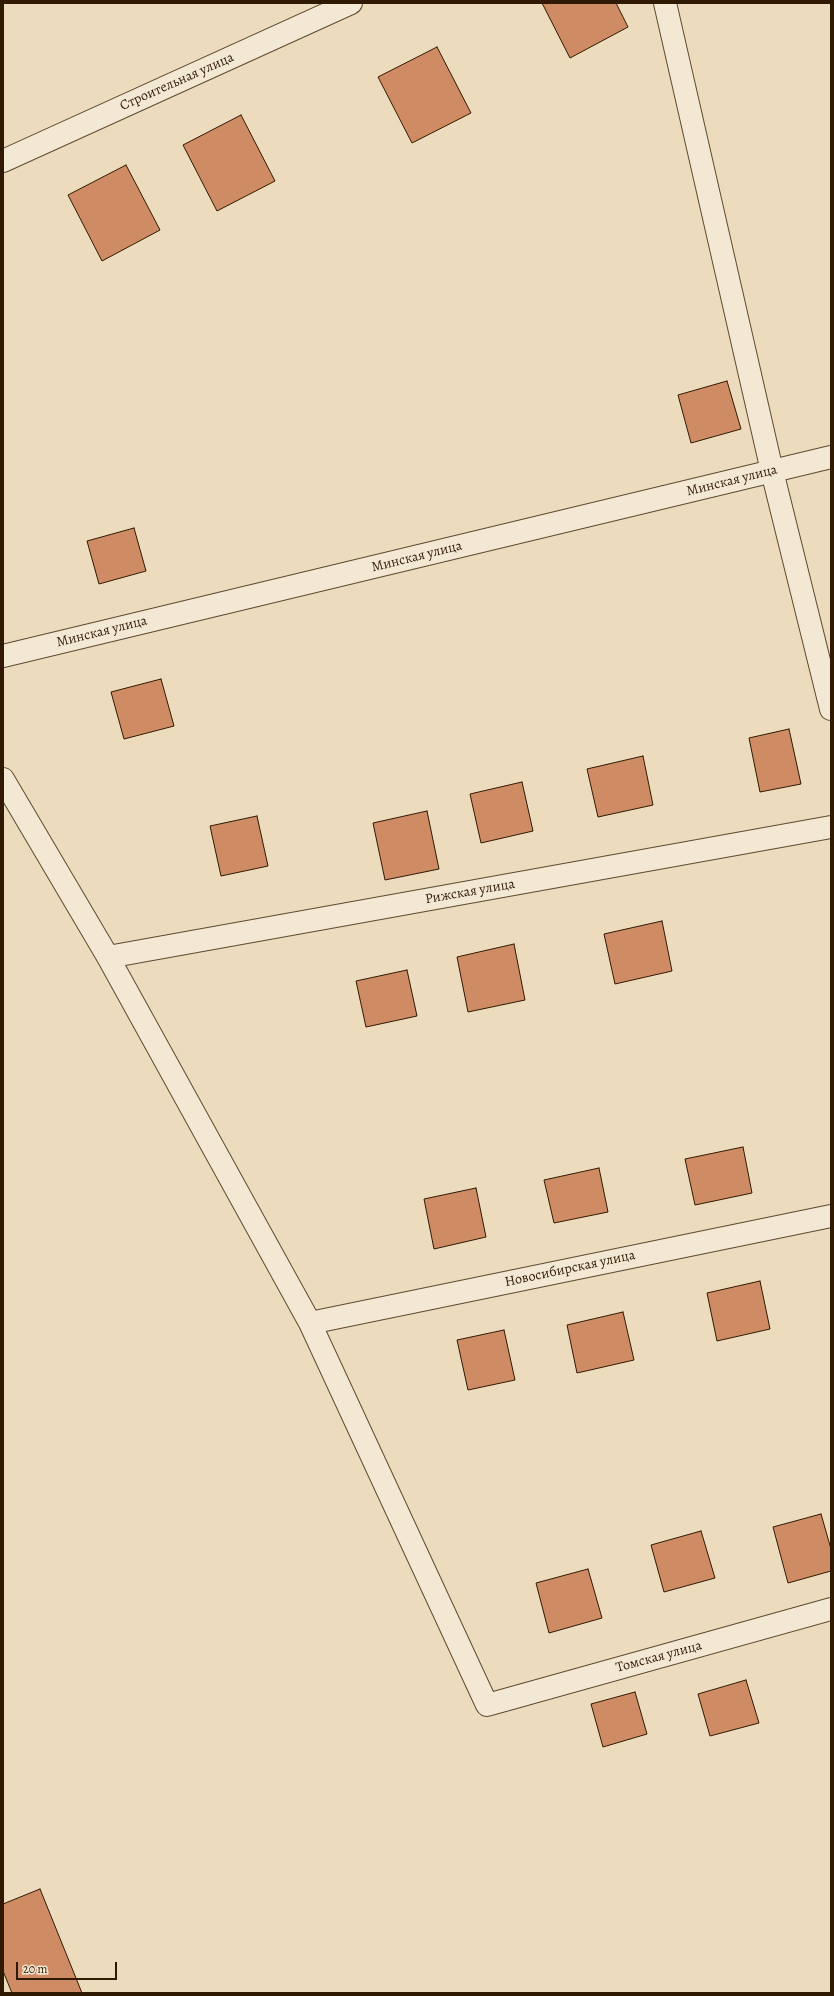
<!DOCTYPE html>
<html>
<head>
<meta charset="utf-8">
<style>
  body { margin:0 }
  #map { position:relative; width:834px; height:1996px; overflow:hidden; background:#ecdbbc; font-family:Alegreya,serif }
  canvas { display:block }
  .frame { position:absolute; inset:0; border:4px solid #2f1902; pointer-events:none }
  .scale { position:absolute; left:16px; top:1962px; width:101px; height:18px; box-sizing:border-box; border:2px solid #2f1902; border-top:0; padding-left:5px; font-size:12px; line-height:14px; white-space:nowrap; color:#2f1902; -webkit-text-stroke:3px #f3e8d3; paint-order:stroke }
</style>
</head>
<body>
<div id="map">
<canvas width="834" height="1996"></canvas>
<div class="frame"></div>
<div class="scale">20 m</div>
</div>
<script>
const context = document.querySelector('canvas').getContext('2d');
context.lineJoin = 'round';
function paint(path, color) {
  context.fillStyle = color;
  context.fill(path, 'evenodd');
}
function poly(rows) {
  const path = new Path2D();
  for (const r of rows) {
    path.moveTo(r[0], r[1]);
    for (let i = 2; i < r.length; i += 2) path.lineTo(r[i], r[i + 1]);
  }
  return path;
}
function trace(path, color, width, dash) {
  context.strokeStyle = color;
  context.lineWidth = width;
  context.lineCap = dash ? 'butt' : 'round';
  context.setLineDash(dash || []);
  context.stroke(path);
}
function label(font, color, halo, rows, align = 'center') {
  context.font = font + ' Alegreya,serif';
  context.lineWidth = 4;
  context.setLineDash([]);
  context.textBaseline = 'middle';
  context.strokeStyle = halo;
  context.fillStyle = color;
  for (const [text, x, y, turn = 0] of rows) {
    context.save();
    context.translate(x, y);
    context.rotate((+turn || 0) * Math.PI / 180);
    context.textAlign = isNaN(turn) ? turn : align;
    if (halo) context.strokeText(text, 0, 0);
    context.fillText(text, 0, 0);
    context.restore();
  }
}
const building = poly([
  [542,3,616,3,628,27,570,58,542,3],
  [437,47,471,113,412,143,378,77,437,47],
  [241,115,275,181,217,211,183,145,241,115],
  [126,165,160,230,102,261,68,195,126,165],
  [727,381,741,429,691,443,678,395,727,381],
  [134,528,146,571,99,584,87,541,134,528],
  [161,679,174,726,124,739,111,692,161,679],
  [789,729,801,784,760,792,749,738,789,729],
  [643,756,653,805,598,817,587,769,643,756],
  [522,782,533,831,481,843,470,794,522,782],
  [427,811,439,869,385,880,373,823,427,811],
  [257,816,268,866,221,876,210,826,257,816],
  [662,921,672,971,615,984,604,934,662,921],
  [514,944,525,1000,468,1012,457,957,514,944],
  [407,970,417,1016,366,1027,356,981,407,970],
  [743,1147,752,1193,695,1205,685,1159,743,1147],
  [599,1168,608,1212,554,1223,544,1180,599,1168],
  [476,1188,486,1237,434,1249,424,1199,476,1188],
  [760,1281,770,1329,717,1341,707,1293,760,1281],
  [623,1312,634,1360,577,1373,567,1325,623,1312],
  [504,1330,515,1380,468,1390,457,1340,504,1330],
  [821,1514,831,1549,831,1571,788,1583,773,1527,821,1514],
  [701,1531,715,1578,664,1592,651,1545,701,1531],
  [588,1569,602,1618,549,1633,536,1583,588,1569],
  [746,1680,759,1723,710,1736,698,1694,746,1680],
  [635,1692,647,1734,603,1747,591,1704,635,1692],
  [40,1889,82,1993,12,1993,3,1971,3,1904,40,1889]
]);
paint(building, '#cf8c64');
trace(building, '#2f1902', 1);
const minor = poly([
  [665,3,772,471,831,709],
  [3,161,351,3],
  [3,656,831,457],
  [3,779,108,957,310,1323,487,1705,831,1609],
  [108,957,831,827],
  [310,1323,831,1216]
]);
trace(minor, '#5e4a30', 24);
trace(minor, '#f3e8d3', 22);
label('14px', '#2f1902', '#f3e8d3', [
  ["Строительная улица",177,82,-24],
  ["Минская улица",732,481,-14],
  ["Минская улица",417,557,-14],
  ["Минская улица",102,632,-14],
  ["Рижская улица",470,892,-10],
  ["Новосибирская улица",570,1269,-12],
  ["Томская улица",659,1657,-15]
]);
</script>
</body>
</html>
